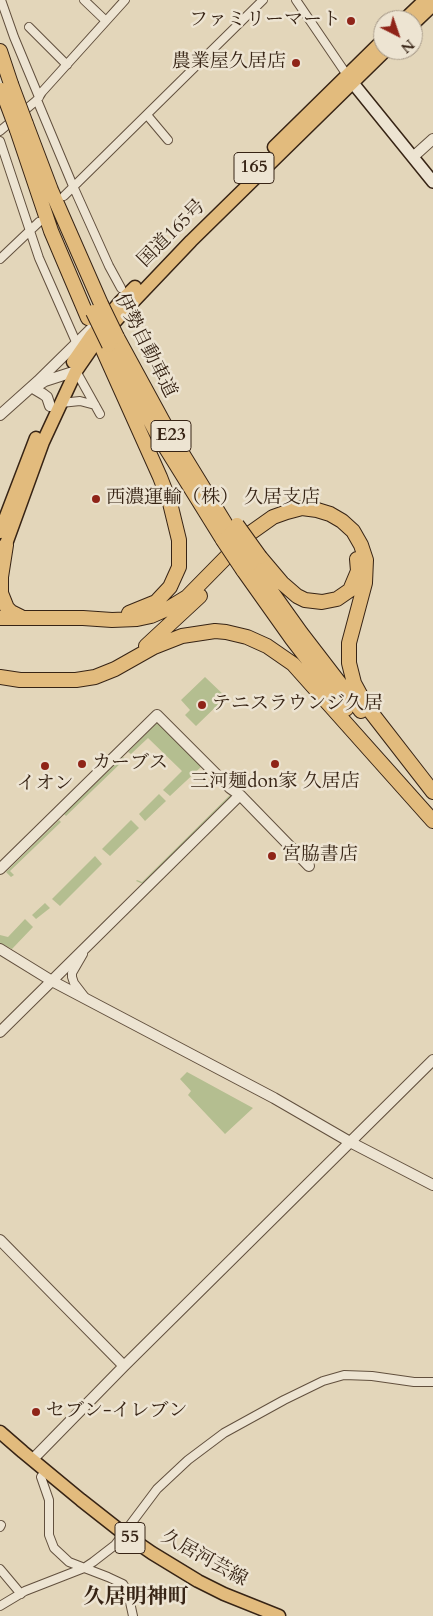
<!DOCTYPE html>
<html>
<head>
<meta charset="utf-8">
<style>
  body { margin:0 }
  #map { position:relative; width:433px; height:1616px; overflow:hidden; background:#e3d6ba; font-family:Cardo,serif }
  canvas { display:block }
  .north { position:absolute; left:373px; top:10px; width:50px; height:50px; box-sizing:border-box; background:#ede4d2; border:1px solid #a49786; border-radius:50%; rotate:139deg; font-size:14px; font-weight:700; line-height:20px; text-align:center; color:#372415 }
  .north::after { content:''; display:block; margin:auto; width:18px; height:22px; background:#8f2418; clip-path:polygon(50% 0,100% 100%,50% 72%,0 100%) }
</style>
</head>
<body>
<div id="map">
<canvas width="433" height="1616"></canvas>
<div class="north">N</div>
</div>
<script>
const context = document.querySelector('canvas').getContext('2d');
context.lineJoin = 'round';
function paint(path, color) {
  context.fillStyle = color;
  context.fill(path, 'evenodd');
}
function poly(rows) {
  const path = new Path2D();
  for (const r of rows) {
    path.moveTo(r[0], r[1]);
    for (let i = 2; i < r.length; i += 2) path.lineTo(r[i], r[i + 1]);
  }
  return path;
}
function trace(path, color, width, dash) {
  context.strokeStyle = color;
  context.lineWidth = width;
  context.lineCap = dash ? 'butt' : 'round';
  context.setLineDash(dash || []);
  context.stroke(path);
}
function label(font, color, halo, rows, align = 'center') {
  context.font = font + ' Cardo,"Noto Serif JP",serif';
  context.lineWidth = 5;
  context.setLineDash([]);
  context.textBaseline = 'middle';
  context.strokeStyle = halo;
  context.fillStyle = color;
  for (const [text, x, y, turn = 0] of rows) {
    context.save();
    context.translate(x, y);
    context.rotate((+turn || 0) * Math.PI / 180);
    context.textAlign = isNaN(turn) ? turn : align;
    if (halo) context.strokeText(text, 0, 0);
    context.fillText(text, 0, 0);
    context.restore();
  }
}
paint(poly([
  [205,677,226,697,196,726,185,715,190,710,181,700],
  [160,720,237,796,143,884,136,881,137,880,142,882,230,795,201,767,170,796,163,790,182,771,148,738,131,754,128,752],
  [123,757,125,759,66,816,64,814],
  [159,794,166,801,145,821,139,814],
  [59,820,61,822,10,871,14,875,11,877,6,872],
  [131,820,139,828,110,856,102,849],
  [95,856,102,864,60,906,52,899],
  [45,903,50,908,36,919,32,915],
  [25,919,33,927,12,949,0,943,0,935,8,937],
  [187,1072,253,1108,225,1134,188,1095,191,1091,180,1079]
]), '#b4be90');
const minor = poly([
  [1,0,14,37,39,97],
  [84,0,106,21],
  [296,0,347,75],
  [29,27,67,65],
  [37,100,73,186,109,266,121,288],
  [147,115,168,140],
  [0,131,37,100,42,92,125,0],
  [0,141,39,258,76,342],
  [64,196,263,0],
  [0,259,39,222],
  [76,371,100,414],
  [61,403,80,401,95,405],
  [83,954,72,973,72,977,74,983,84,996],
  [45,1471,41,1477,49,1500,49,1535,54,1548,69,1562,108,1577,123,1584,128,1593,133,1616],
  [0,1527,1,1525],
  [0,1569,21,1594],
  [0,1606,25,1591,84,1568,93,1562,115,1545,157,1489,188,1460,224,1433,284,1400,323,1381,344,1375,372,1376,414,1382,433,1382]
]);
const tertiary = poly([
  [413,157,433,139],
  [37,386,45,381,76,371],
  [33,388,43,394,47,397,50,406],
  [0,415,38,381,94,326],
  [0,869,157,715,230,788,240,795,309,866],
  [0,949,52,981,274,1098,350,1142,433,1185],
  [0,1032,240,795],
  [0,1240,124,1366],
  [32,1460,124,1366,433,1060]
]);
const secondary = poly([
  [348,77,433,182]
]);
const primary = poly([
  [0,1432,23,1452,81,1500,123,1533,152,1553,198,1581,224,1594,279,1616]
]);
const trunk = poly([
  [404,20,425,0],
  [413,24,433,5],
  [274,147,383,40],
  [73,362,91,336,121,301,135,287],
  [0,532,36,438],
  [2,555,43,442,76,371,94,345,131,304,191,241,386,50]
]);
const motorway = poly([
  [0,51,11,84],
  [26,124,51,190,101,304],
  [17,130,51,231,88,318],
  [117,337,166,427,231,533],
  [103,350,160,477,170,503,179,540,179,567,170,587,156,602,129,613],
  [115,355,156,432,223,540],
  [6,545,1,577,1,593,7,608,11,612,21,617],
  [260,557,282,583,297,596,305,600,322,602,337,599,350,590,358,571,357,559],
  [251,563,301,633,361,711],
  [243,570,292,639,346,709],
  [0,618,83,618,112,620,137,619,151,616,169,608,187,597,249,534,273,517,287,512,302,508,317,510,330,514,342,521,353,531,361,545,366,560,365,583,349,643,349,663,354,683,367,707,433,792],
  [146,646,200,596],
  [0,677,20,680,76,680,95,677,115,669,154,647,182,636,215,631,226,632,247,637,267,646,293,664,433,821]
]);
trace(minor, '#62503e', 10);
trace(tertiary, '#62503e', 12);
trace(secondary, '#372415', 14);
trace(primary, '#372415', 15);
trace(trunk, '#372415', 15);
trace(motorway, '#372415', 16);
trace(minor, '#ede4d2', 8);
trace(tertiary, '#ede4d2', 10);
trace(secondary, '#ede4d2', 11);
trace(primary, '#e2bb7d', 12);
trace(trunk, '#e2bb7d', 12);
trace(motorway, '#e2bb7d', 14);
const motorwayBridge = poly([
  [11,84,26,124],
  [2,90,17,130],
  [101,304,117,337],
  [93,312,109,345],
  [237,525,260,557],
  [231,533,251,563],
  [223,540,243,570]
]);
trace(motorwayBridge, '#372415', 16, []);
trace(motorwayBridge, '#e2bb7d', 14);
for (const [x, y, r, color] of [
  [351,21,5,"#8f2418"],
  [296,63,5,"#8f2418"],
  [96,499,5,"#8f2418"],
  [202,705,5,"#8f2418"],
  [82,764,5,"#8f2418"],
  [275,764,5,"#8f2418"],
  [45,766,5,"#8f2418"],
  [272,856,5,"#8f2418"],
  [36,1412,5,"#8f2418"]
]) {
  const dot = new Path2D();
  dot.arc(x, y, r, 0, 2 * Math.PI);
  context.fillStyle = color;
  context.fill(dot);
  trace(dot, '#ede4d2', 2);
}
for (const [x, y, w] of [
  [254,168,40],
  [171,436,40],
  [130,1538,30]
]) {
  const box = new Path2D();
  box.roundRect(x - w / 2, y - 15.5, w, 31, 4);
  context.fillStyle = '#ede4d2';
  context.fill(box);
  trace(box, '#372415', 1);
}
label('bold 18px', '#372415', null, [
  ["165",254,168],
  ["E23",171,436],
  ["55",130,1538]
]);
label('19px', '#372415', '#ede4d2', [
  ["ファミリーマート",341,21,"right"],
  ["農業屋久居店",286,63,"right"],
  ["西濃運輸（株） 久居支店",106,499],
  ["テニスラウンジ久居",212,705],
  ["カーブス",92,764],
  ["三河麺don家 久居店",275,783,"center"],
  ["イオン",45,785,"center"],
  ["宮脇書店",282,856],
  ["セブン-イレブン",46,1412]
], 'left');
label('19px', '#372415', '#ede4d2', [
  ["国道165号",172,234,-45],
  ["伊勢自動車道",145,346,63],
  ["久居河芸線",204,1559,29]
]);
label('bold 21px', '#372415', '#ede4d2', [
  ["久居明神町",136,1598]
]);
</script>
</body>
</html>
